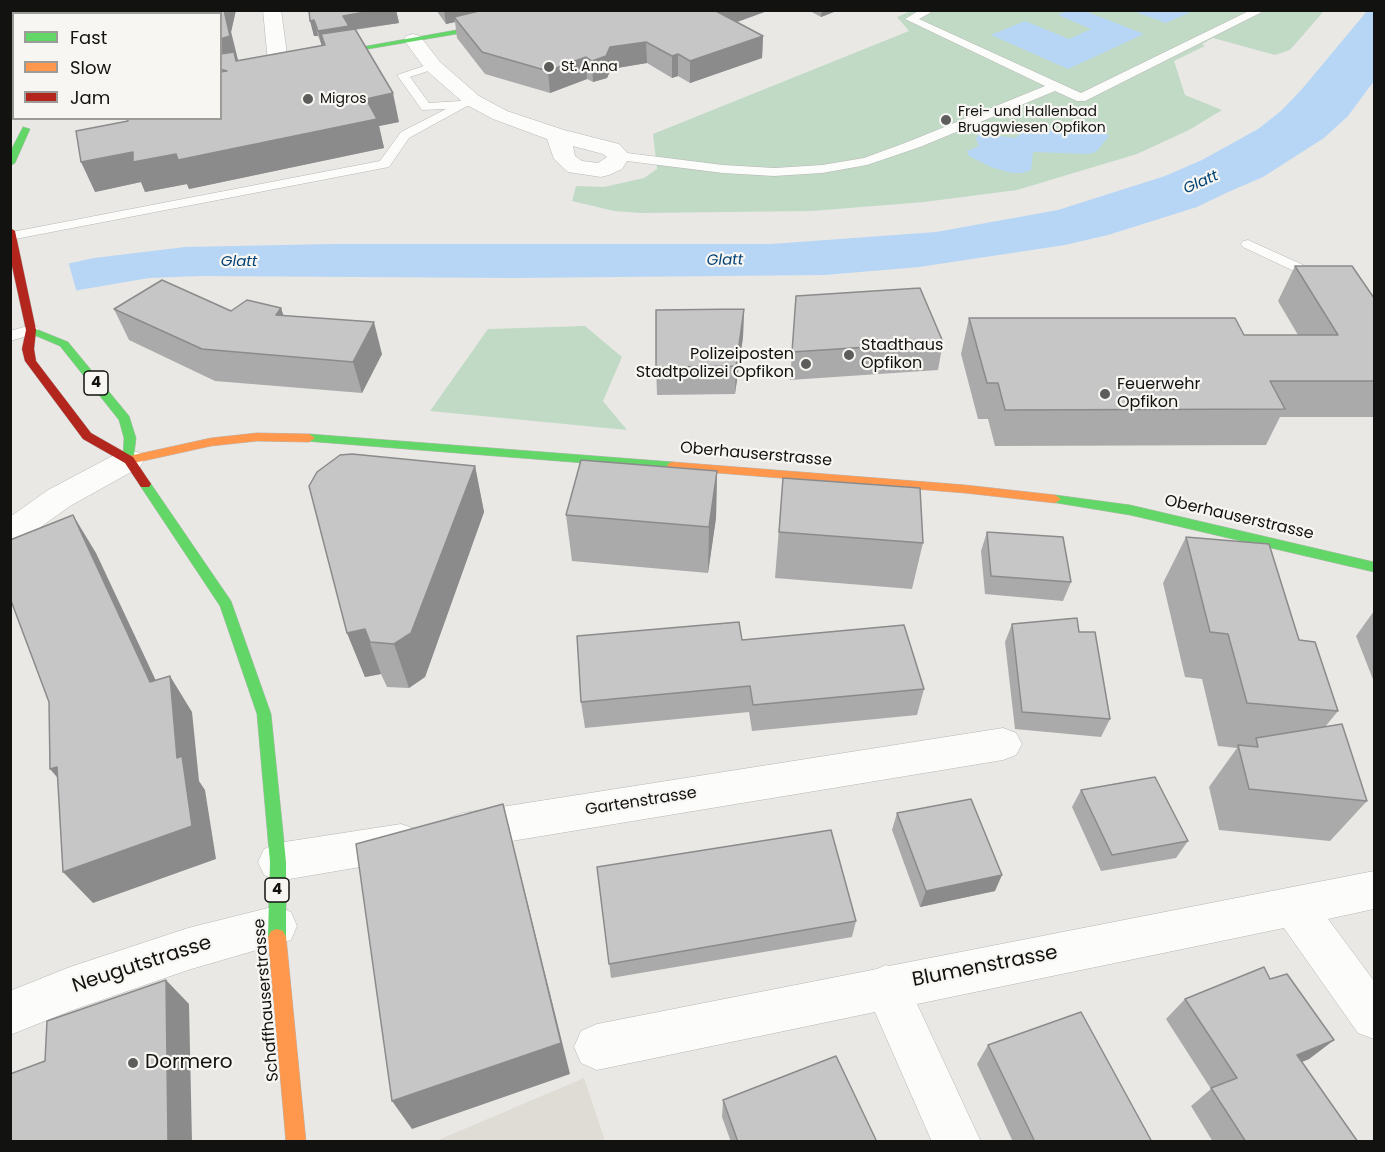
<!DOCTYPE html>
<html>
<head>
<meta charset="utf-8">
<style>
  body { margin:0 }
  #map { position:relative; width:1385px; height:1152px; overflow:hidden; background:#e9e8e5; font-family:Poppins,sans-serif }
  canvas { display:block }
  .frame { position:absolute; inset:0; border:12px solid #121210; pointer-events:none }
  .legend { position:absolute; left:12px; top:12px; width:210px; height:108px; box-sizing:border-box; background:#f7f6f2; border:2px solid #9b9b98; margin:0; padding:8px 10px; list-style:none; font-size:18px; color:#121210 }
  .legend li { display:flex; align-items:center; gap:12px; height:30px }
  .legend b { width:30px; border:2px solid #9b9b98 }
</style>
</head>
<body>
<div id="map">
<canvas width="1385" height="1152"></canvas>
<div class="frame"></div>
<ul class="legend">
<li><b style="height:8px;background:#63d668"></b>Fast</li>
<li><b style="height:8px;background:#ff974d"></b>Slow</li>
<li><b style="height:8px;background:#b3261e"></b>Jam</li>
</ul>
</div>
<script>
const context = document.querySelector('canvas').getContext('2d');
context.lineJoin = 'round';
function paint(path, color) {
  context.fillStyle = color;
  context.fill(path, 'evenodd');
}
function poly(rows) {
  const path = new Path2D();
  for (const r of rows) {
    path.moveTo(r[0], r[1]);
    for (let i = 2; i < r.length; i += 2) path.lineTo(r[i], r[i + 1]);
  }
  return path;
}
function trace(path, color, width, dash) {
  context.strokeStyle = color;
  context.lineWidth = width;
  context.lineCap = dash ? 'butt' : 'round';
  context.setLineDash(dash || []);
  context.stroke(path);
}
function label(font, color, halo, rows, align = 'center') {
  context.font = font + ' Poppins,sans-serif';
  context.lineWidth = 4.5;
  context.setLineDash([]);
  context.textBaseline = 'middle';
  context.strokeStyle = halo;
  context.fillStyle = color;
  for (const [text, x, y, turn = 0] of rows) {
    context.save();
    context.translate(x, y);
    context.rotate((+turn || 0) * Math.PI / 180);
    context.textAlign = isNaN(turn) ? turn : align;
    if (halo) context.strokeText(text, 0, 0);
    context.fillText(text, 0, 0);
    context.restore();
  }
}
paint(poly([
  [584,1078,605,1141,436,1141]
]), '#dedcd4');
paint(poly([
  [911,11,1324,11,1290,50,1275,55,1213,38,1202,44,1205,46,1174,61,1185,95,1222,110,1189,130,1137,154,1017,190,924,202,812,211,641,213,614,211,572,201,576,186,604,187,644,178,657,169,653,134,909,31,897,17],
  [585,326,622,357,603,401,627,430,430,411,488,329]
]), '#c1dac6');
paint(poly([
  [1068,10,1085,11,1144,34,1068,69,991,35,1025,21,1069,39,1091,29,1058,15],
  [1133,11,1133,10,1193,11,1166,23],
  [1367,11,1374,11,1374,81,1348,116,1324,138,1263,177,1226,193,1197,207,1108,235,1065,245,919,267,825,275,514,278,201,276,149,278,79,290,11,306,10,276,94,258,185,247,331,244,771,244,936,232,1058,210,1165,176,1202,160,1258,129,1281,111,1302,89],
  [1092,126,1102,129,1109,136,1096,152,1088,154,1033,152,1031,170,1023,173,1011,173,991,167,969,156,967,151,979,146,976,139,979,133,1015,138,1029,128,1063,132]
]), '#b7d6f5');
paint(poly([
  [68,261,77,293,10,309,10,273]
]), '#e9e8e5');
const lane = poly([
  [920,10,935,10,919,19,1081,93,1251,10,1266,10,1085,101,1077,101,1055,91,920,147,867,165,822,173,774,176,723,173,619,160,613,156,619,152,723,165,774,168,822,165,864,158,910,141,1045,86,905,19,920,10],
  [433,63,437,64,437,68,410,77,429,103,460,101,472,96,478,100,409,138,389,167,10,240,12,232,380,161,401,132,446,109,422,110,397,75,433,63],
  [1248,240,1323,274,1325,277,1323,280,1313,280,1243,247,1241,244,1243,241,1248,240],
  [31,325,37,327,39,330,37,333,10,341,10,331,31,325]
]);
const street = poly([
  [263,10,281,10,288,62,285,66,278,68,271,66,268,62,263,10],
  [413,34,420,36,440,62,479,96,507,111,564,130,619,144,630,156,622,169,609,175,601,177,568,172,554,159,547,139,493,119,465,104,426,70,404,40,406,36,413,34],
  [573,146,603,154,607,157,598,163,582,161,575,156,573,146],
  [129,450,140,453,144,460,140,467,70,506,21,541,10,544,10,517,48,490,118,453,129,450],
  [1003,728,1016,733,1022,744,1016,755,1003,760,463,849,449,844,443,831,449,818,463,813,1003,728],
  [401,824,415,829,421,842,415,855,401,860,278,881,264,875,258,862,264,849,278,843,401,824],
  [1374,871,1374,909,1328,919,1374,981,1374,1039,1358,1033,1284,928,917,1004,981,1142,932,1142,875,1012,597,1070,581,1063,574,1047,581,1031,597,1024,877,969,886,965,889,966,1374,871],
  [276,906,291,912,297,926,291,940,188,970,70,1011,10,1035,10,991,70,967,188,928,276,906]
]);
const fast = poly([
  [538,10,552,10,462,33,321,57,317,55,462,29,538,10],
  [10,90,14,91,14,97,10,97,10,90],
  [23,127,30,129,15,163,10,166,10,152,23,127],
  [31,327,68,342,129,416,136,438,133,463,125,463,123,460,124,438,119,420,60,346,27,332,26,330,31,327],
  [309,434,673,462,679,466,673,470,305,441,303,438,309,434],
  [145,480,149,481,231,601,271,714,286,862,286,937,283,943,277,945,271,943,268,937,270,862,257,714,220,606,139,484,145,480],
  [1055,495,1130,505,1374,562,1374,572,1130,515,1051,502,1049,499,1055,495]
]);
const slow = poly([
  [257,433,309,434,315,438,309,442,257,441,211,446,129,464,123,460,129,456,211,438,257,433],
  [673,462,965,485,1055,495,1061,499,1055,503,965,493,669,469,667,466,669,463,673,462],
  [277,929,283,931,286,937,306,1142,286,1142,268,937,271,931,277,929]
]);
const jam = poly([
  [10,228,15,231,36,330,34,349,36,361,91,433,133,457,151,484,149,487,141,487,125,463,83,439,25,361,22,349,26,330,10,257,10,228]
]);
trace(lane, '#b6b6b4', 1);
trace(street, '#b6b6b4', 1);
trace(fast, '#b6b6b4', 1);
trace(slow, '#b6b6b4', 1);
trace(jam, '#b6b6b4', 1);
paint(lane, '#fcfcfb');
paint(street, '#fcfcfb');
paint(fast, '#63d668');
paint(slow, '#ff974d');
paint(jam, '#b3261e');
paint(poly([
  [29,10,236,10,231,32,238,61,322,46,318,36,314,36,308,10,396,10,399,23,355,30,399,122,379,126,384,148,189,189,187,184,145,192,141,182,95,192,220,118,220,14],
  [436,10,770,10,737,22,763,36,762,58,690,83,678,76,672,78,647,63,611,69,607,78,593,82,587,79,550,93,485,74,457,38,455,22,446,24],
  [808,10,839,10,821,17],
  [1295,266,1374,298,1374,417,1280,417,1266,445,995,446,988,419,978,419,961,354,969,318,1244,335,1298,335,1278,301],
  [796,296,943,342,938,370,790,380],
  [281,308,283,315,382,354,362,393,215,381,129,340,114,309,231,311],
  [744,309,743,337,735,394,657,395,656,367],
  [475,466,484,512,425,677,409,688,387,687,381,674,365,677,347,633],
  [717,471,716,518,708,573,572,561,566,515],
  [783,478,923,543,912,589,775,578],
  [987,532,1071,582,1063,601,985,594,981,551],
  [1186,537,1299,640,1338,711,1325,727,1367,801,1330,841,1219,830,1209,787,1237,748,1218,746,1202,679,1185,677,1163,583],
  [1374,611,1374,682,1356,636],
  [1012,624,1079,632,1110,719,1101,737,1015,729,1005,642],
  [742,640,924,689,917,715,752,731,749,712,585,728,581,702],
  [1081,790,1188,841,1176,858,1101,871,1072,807],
  [897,813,995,891,920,907,892,830],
  [597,867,856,921,852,937,611,978],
  [1270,979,1334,1040,1309,1059,1302,1062,1358,1142,1213,1142,1191,1106,1211,1089,1166,1019,1185,999],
  [988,1045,1152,1142,1013,1142,977,1064],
  [723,1100,877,1142,731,1142,722,1117]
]), '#abaaaa');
paint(poly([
  [224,10,236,10,231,32,239,64,220,69,220,39],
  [376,10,396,10,399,23,321,34,324,46,322,47,318,31,343,16],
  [444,10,509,10,454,17,455,22,446,24],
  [713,10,770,10,712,31],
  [822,10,839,10,821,17],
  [314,20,318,36,314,36,310,21],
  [763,36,762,58,690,83,690,61],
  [646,42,647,63,611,69,607,78,593,82,592,61,610,47],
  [678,54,678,76,672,78,672,56],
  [586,57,587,79,550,93,548,71],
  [393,93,399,122,379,126,384,148,189,189,187,184,145,192,141,182,95,192,81,162,133,152],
  [281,308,291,339,276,315],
  [744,309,743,337,735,394,736,366],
  [374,322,382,354,362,393,353,362],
  [475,466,484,512,425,677,409,688,394,644],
  [717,471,716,518,708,573,709,527],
  [73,515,96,553,173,717,150,682],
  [365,629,381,674,365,677,347,633],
  [170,676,192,712,199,781,205,790,216,859,93,903,63,872,177,758],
  [57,767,79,803,50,769],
  [503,804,570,1074,412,1129,392,1101],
  [1002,875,995,891,920,907,926,891],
  [166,980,189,1004,192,1142,168,1142],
  [1334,1040,1309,1059,1273,1073,1297,1055]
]), '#8b8b8b');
const building = poly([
  [29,10,224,10,230,36,220,39,220,14,29,14,29,10],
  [309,10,376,10,343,16,349,26,318,31,314,20,310,21,309,10],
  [483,10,714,10,763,36,690,61,678,54,672,56,646,42,610,47,606,56,592,61,586,57,548,71,482,52,454,17,483,10],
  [355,29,393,93,366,99,377,119,178,160,176,154,133,162,133,152,81,162,76,131,128,121,127,118,220,118,220,72,227,71,220,69,220,54,234,52,236,61,325,45,321,34,355,29],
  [1295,266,1352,266,1374,298,1374,381,1270,381,1285,409,1005,410,998,383,987,383,969,318,1235,318,1244,335,1338,335,1295,266],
  [162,280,231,311,247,300,281,308,276,315,374,322,353,362,202,349,114,309,162,280],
  [920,288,943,342,792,352,796,296,920,288],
  [744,309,736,366,656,367,656,310,744,309],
  [352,454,475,466,411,633,394,644,370,642,365,629,347,633,309,486,317,472,340,455,352,454],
  [581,460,717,471,709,527,566,515,581,460],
  [783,478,920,488,923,543,779,532,783,478],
  [73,515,150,682,170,676,177,758,182,756,192,826,63,872,57,767,50,769,49,702,10,598,10,540,73,515],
  [987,532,1063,537,1071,582,991,576,987,532],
  [1186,537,1269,544,1299,640,1315,642,1338,711,1247,703,1228,634,1210,632,1186,537],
  [1077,618,1079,632,1095,632,1110,719,1022,712,1012,624,1077,618],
  [739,622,742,640,904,625,924,689,753,705,750,686,581,702,577,636,739,622],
  [1342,724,1367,801,1249,789,1238,745,1258,747,1256,738,1342,724],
  [1155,777,1188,841,1112,855,1081,790,1155,777],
  [971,799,1002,875,926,891,897,813,971,799],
  [503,804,561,1043,392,1101,356,844,503,804],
  [831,830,856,921,609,964,597,867,831,830],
  [1264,967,1270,979,1287,974,1334,1040,1297,1055,1358,1142,1246,1142,1211,1088,1237,1078,1185,999,1264,967],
  [166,980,168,1142,10,1142,10,1074,45,1061,47,1021,166,980],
  [1081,1012,1152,1142,1035,1142,988,1045,1081,1012],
  [836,1056,877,1142,738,1142,723,1100,836,1056]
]);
paint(building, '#c7c6c6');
trace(building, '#8b8b8b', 1.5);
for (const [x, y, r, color] of [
  [549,67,6,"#5d5d5b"],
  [308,99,6,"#5d5d5b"],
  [946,120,6,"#5d5d5b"],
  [849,355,6,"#5d5d5b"],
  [806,364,6,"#5d5d5b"],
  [1105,394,6,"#5d5d5b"],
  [133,1063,6,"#5d5d5b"]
]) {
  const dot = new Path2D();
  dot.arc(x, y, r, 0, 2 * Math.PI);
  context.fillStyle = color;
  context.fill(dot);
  trace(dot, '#f7f6f2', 2);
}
label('14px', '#121210', '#f7f6f2', [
  ["St. Anna",561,67],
  ["Migros",320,99],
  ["Frei- und Hallenbad",958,112],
  ["Bruggwiesen Opfikon",958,128]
], 'left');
label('italic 15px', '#014275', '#f7f6f2', [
  ["Glatt",1201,183,-24],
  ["Glatt",725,261,-1],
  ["Glatt",239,262]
]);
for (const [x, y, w] of [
  [96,383,24],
  [277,890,24]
]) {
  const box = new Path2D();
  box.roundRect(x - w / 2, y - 12, w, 24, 4.5);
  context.fillStyle = '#f7f6f2';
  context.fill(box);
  trace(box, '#121210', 1.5);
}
label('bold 15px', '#121210', null, [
  ["4",96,383],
  ["4",277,890]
]);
label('16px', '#121210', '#f7f6f2', [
  ["Stadthaus",861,346],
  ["Opfikon",861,364],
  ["Polizeiposten",794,355,"right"],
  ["Stadtpolizei Opfikon",794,373,"right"],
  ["Feuerwehr",1117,385],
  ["Opfikon",1117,403]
], 'left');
label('16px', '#121210', '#f7f6f2', [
  ["Oberhauserstrasse",756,455,5],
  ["Oberhauserstrasse",1239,518,13],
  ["Gartenstrasse",641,802,-9],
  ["Schaffhauserstrasse",267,1000,-95]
]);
label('20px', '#121210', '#f7f6f2', [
  ["Neugutstrasse",142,965,-18],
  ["Blumenstrasse",985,967,-11]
]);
label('20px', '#121210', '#f7f6f2', [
  ["Dormero",145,1063]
], 'left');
</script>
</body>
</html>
